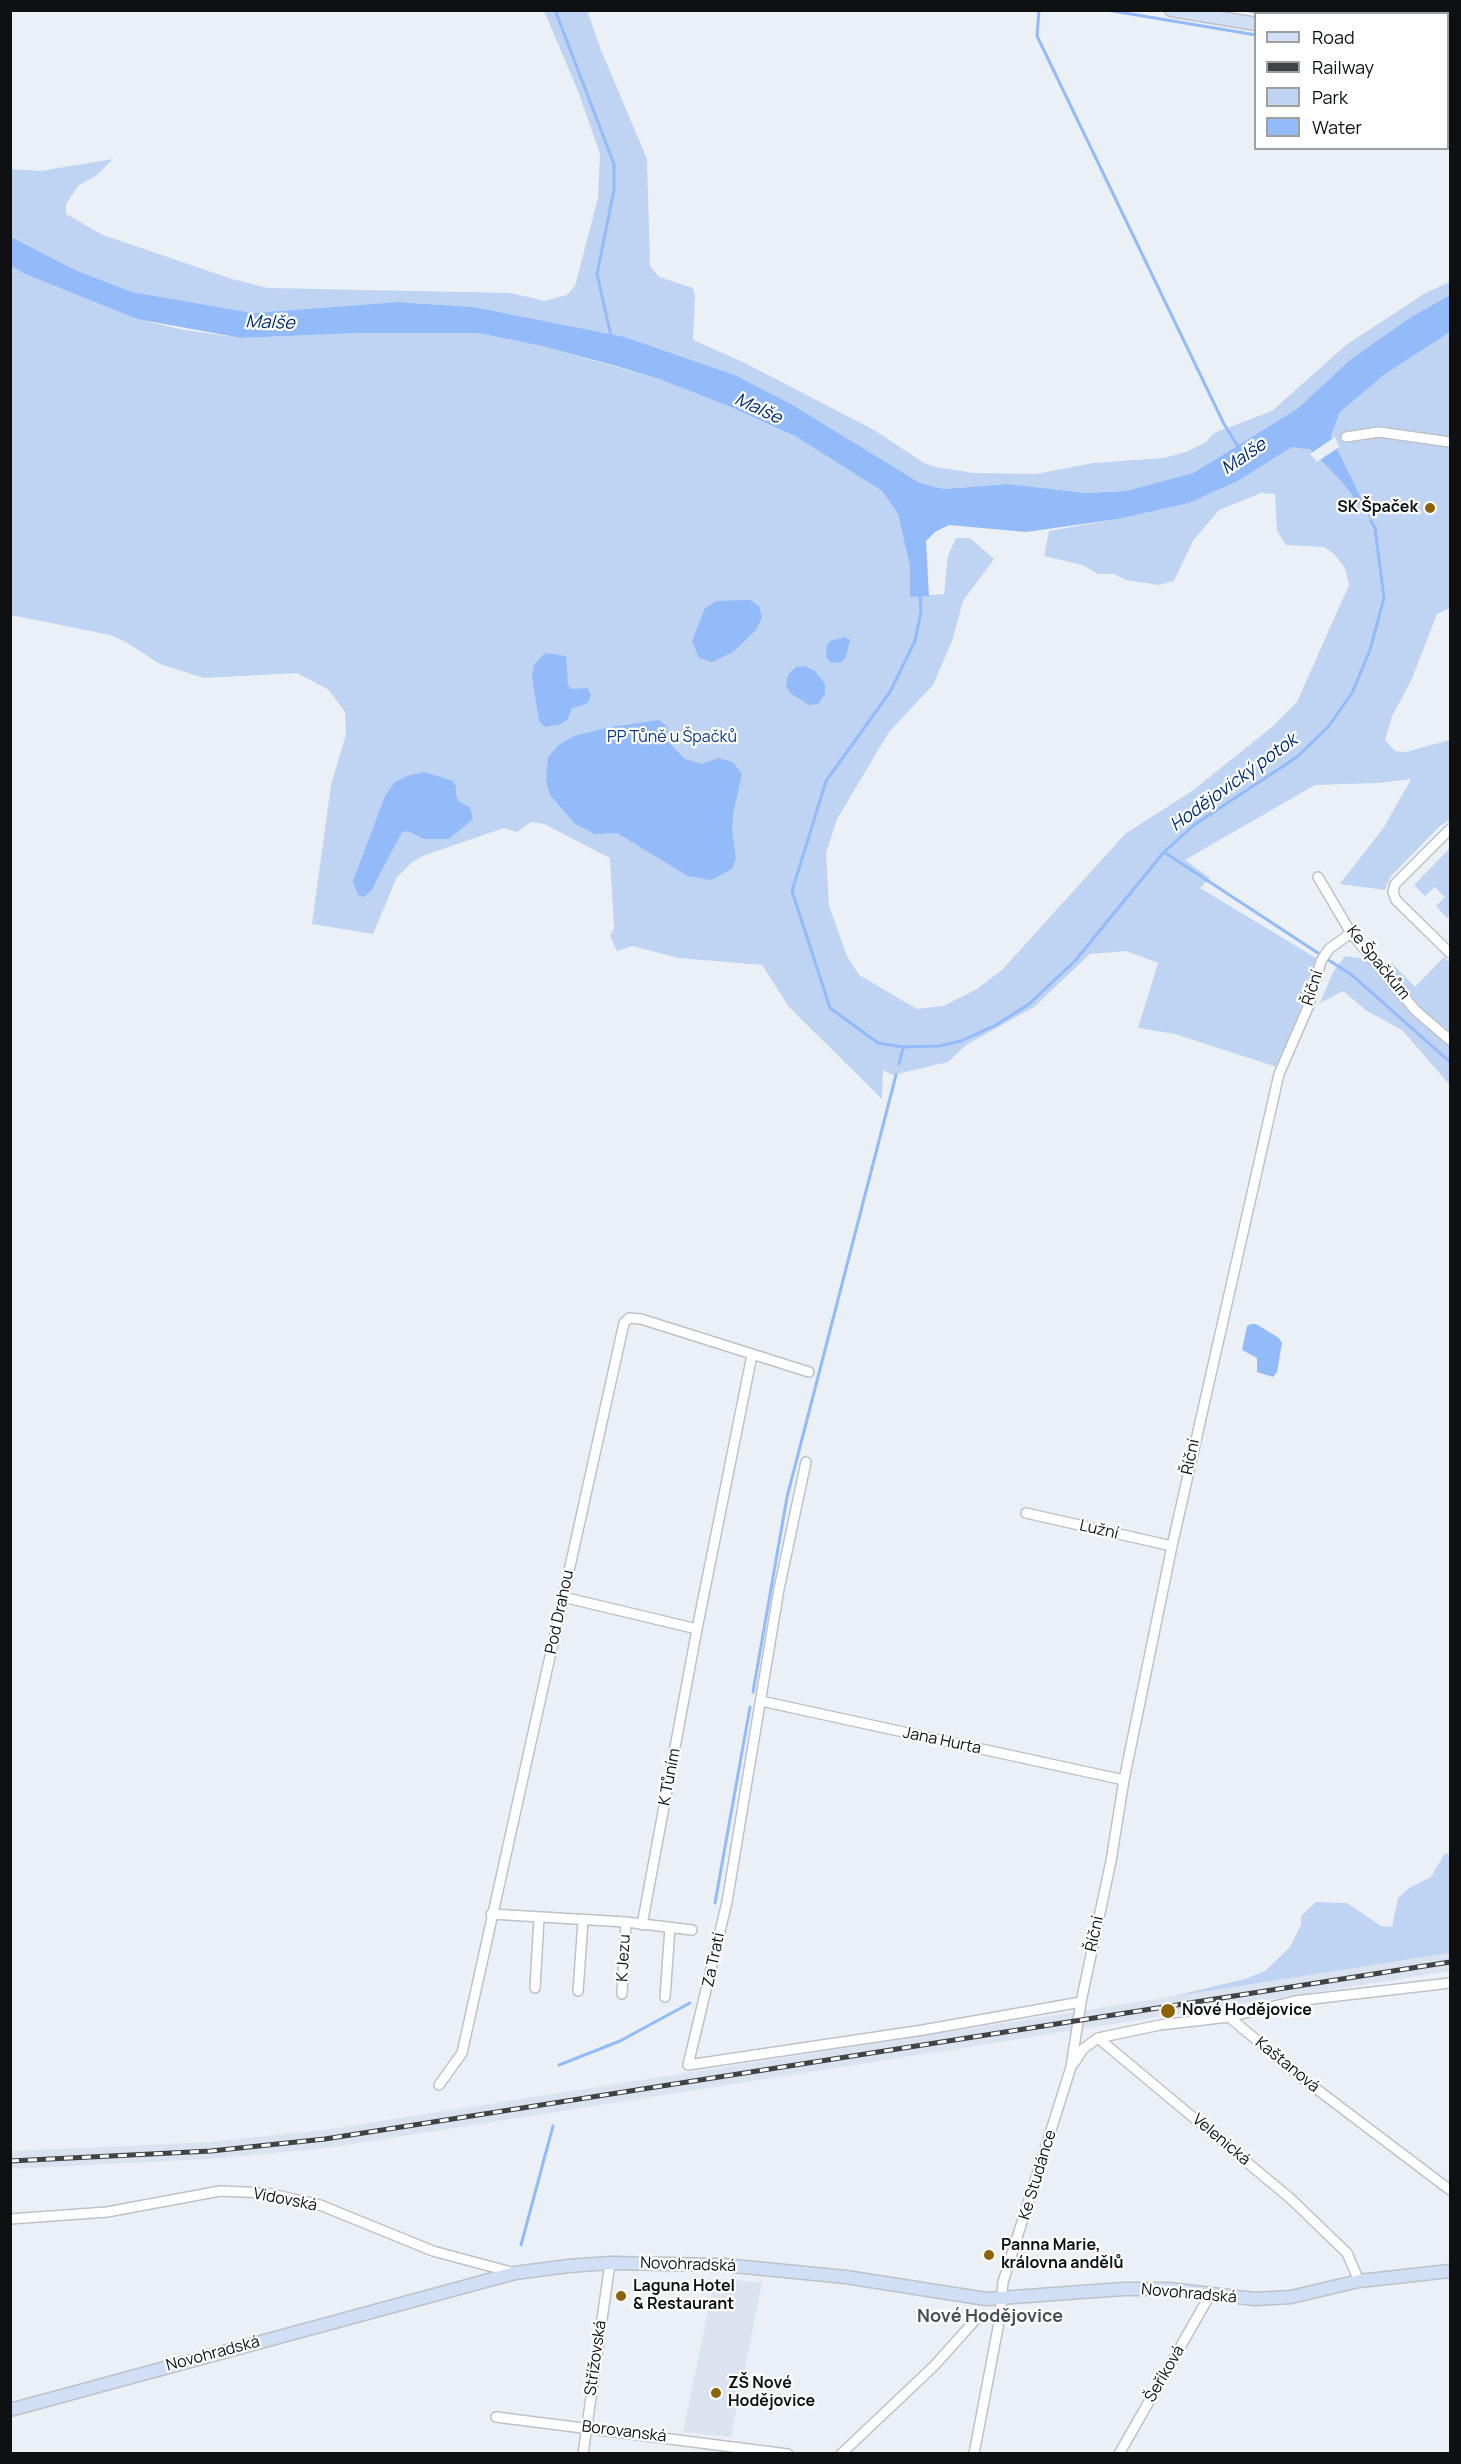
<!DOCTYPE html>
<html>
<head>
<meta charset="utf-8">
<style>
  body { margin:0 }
  #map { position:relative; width:1461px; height:2464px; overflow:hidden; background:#ebf0f7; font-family:Manrope,sans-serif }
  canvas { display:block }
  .frame { position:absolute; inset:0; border:12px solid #0e1012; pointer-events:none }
  .legend { position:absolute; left:1254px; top:12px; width:195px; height:138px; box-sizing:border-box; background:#fff; border:2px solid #9f9fa0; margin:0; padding:8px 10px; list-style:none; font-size:18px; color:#0e1012 }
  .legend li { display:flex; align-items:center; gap:12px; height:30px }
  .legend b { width:30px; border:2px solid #9f9fa0 }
</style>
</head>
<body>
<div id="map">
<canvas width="1461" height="2464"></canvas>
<div class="frame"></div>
<ul class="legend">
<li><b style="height:8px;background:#d0dff6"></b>Road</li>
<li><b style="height:8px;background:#404346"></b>Railway</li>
<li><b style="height:16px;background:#bfd3f2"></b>Park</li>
<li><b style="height:16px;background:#93bbfa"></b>Water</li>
</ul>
</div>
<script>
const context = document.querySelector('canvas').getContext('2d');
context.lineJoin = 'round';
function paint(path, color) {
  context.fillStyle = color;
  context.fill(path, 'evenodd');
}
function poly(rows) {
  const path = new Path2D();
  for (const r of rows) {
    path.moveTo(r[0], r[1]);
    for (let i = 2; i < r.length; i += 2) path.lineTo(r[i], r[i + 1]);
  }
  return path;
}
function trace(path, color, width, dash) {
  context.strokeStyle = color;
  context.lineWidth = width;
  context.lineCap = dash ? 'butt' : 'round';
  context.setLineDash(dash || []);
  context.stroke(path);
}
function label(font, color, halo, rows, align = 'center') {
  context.font = font + ' Manrope,sans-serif';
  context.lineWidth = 4.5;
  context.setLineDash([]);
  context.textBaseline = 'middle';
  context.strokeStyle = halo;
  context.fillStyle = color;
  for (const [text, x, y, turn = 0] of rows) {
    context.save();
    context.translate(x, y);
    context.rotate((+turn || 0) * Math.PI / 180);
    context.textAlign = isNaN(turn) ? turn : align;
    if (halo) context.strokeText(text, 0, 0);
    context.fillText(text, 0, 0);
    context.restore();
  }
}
paint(poly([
  [1450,1953,1450,1971,327,2148,211,2159,11,2169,10,2151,210,2142,324,2130],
  [715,2278,762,2283,731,2437,683,2432]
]), '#dbe3f1');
paint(poly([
  [587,10,601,50,647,159,650,266,659,277,693,288,695,297,693,340,745,363,874,430,924,463,936,467,974,473,1036,474,1093,463,1164,458,1186,452,1206,442,1214,433,1272,411,1346,345,1427,292,1450,282,1450,295,1411,317,1351,359,1297,409,1193,473,1126,491,1086,493,1008,484,944,489,920,483,791,404,735,375,625,337,474,307,397,302,253,313,132,292,75,270,11,236,11,169,40,171,113,159,96,176,79,185,66,204,66,214,103,235,232,279,268,288,511,293,545,301,567,295,575,286,598,198,600,154,578,91,544,11],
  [11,266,25,274,137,319,184,330,241,338,359,333,478,333,542,346,659,379,728,406,795,436,882,491,898,514,910,567,910,597,944,594,948,556,956,538,970,538,994,559,963,601,952,641,933,685,889,732,837,819,826,853,829,906,847,956,859,975,917,1009,943,1006,977,989,1002,970,1125,834,1192,791,1272,727,1297,702,1349,585,1345,568,1334,554,1324,547,1286,545,1277,531,1275,494,1261,493,1219,510,1193,541,1174,581,1159,585,1126,580,1114,574,1098,574,1083,565,1044,556,1049,531,1118,519,1189,503,1238,481,1292,447,1310,448,1341,481,1370,520,1331,436,1340,412,1384,375,1450,332,1450,608,1437,614,1411,681,1392,716,1385,740,1395,751,1406,752,1450,740,1450,819,1440,826,1390,877,1385,890,1340,884,1384,827,1411,779,1378,783,1315,785,1185,860,1210,878,1200,888,1316,958,1301,1009,1277,1067,1175,1034,1138,1028,1158,963,1126,951,1090,954,1034,1007,966,1045,948,1062,893,1075,883,1070,882,1099,789,1007,762,965,679,958,632,946,617,951,610,936,614,928,610,858,544,824,531,822,517,832,504,828,425,855,412,862,397,877,373,934,312,924,331,785,346,734,345,712,329,690,297,673,204,678,160,664,124,641,110,635,11,615],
  [1450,848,1450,914,1447,918,1436,906,1445,897,1435,887,1425,896,1414,885],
  [1345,956,1392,963,1415,987,1444,957,1450,963,1450,1085,1402,1030,1367,1011,1343,991,1320,1003,1333,972],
  [1445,1853,1450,1855,1450,1953,1170,1997,1245,1979,1265,1971,1290,1947,1301,1925,1301,1916,1316,1902,1347,1903,1381,1926,1392,1927,1398,1898,1409,1888,1431,1877]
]), '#bfd3f2');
paint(poly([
  [10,236,75,270,132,292,253,313,397,302,474,307,625,337,735,375,791,404,920,483,944,489,1008,484,1086,493,1126,491,1193,473,1297,409,1351,359,1411,317,1450,295,1450,332,1384,375,1340,412,1331,436,1373,523,1341,481,1310,449,1292,447,1238,481,1189,503,1118,519,1026,532,949,525,935,532,926,541,929,596,910,597,910,567,898,514,882,491,795,436,728,406,659,379,616,366,542,346,478,333,359,333,241,338,137,319,25,274,11,266],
  [750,600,759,606,762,617,756,630,733,652,712,662,699,658,692,641,705,608,717,601],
  [845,637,850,640,846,657,840,663,830,662,826,657,827,645,830,641],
  [545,653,566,656,568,685,571,689,587,688,591,694,589,701,584,705,572,708,567,720,561,724,545,727,539,721,532,677,534,665],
  [805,666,815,671,825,684,825,694,818,704,809,705,790,693,786,686,788,675,796,667],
  [659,720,668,727,667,741,685,759,702,764,718,758,733,762,742,774,733,814,732,831,736,858,732,869,711,880,688,876,617,833,595,834,575,824,550,795,546,780,548,757,560,744,574,736,611,727],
  [424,772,453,781,456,787,456,796,459,802,470,807,473,819,449,839,424,839,408,831,402,832,371,891,364,897,358,895,353,881,385,796,395,782,407,776],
  [1251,1324,1256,1324,1279,1338,1282,1343,1277,1372,1273,1377,1257,1372,1257,1358,1242,1350,1247,1326]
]), '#93bbfa');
paint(poly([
  [1335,437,1339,447,1317,462,1310,454]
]), '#ebf0f7');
trace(poly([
  [555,10,614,164,614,190,597,274,611,336],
  [1039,10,1037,36,1224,424,1239,448],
  [1107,10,1256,35],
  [1246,10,1262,14],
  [1448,36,1450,36],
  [1448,57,1450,57],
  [1371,521,1375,528,1384,598,1370,650,1352,693,1328,727,1297,757,1194,825,1164,852,1353,976,1450,1062],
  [920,593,921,611,915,641,890,692,826,781,792,891,830,1008,878,1043,903,1047,939,1046,961,1041,996,1025,1029,1004,1075,961,1164,852],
  [899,1064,903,1048],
  [753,1692,787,1497,896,1075],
  [715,1903,750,1707],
  [559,2065,620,2041,690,2003],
  [521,2245,553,2126]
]), '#93bbfa', 3);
const street = poly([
  [1346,437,1379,432,1450,442],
  [1450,829,1395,884,1393,892,1396,900,1450,953],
  [1318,877,1351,933,1416,1011,1450,1040],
  [806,1462,779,1589,727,1902,688,2065,923,2030,1081,2002],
  [1026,1513,1172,1546],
  [563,1597,697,1629],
  [761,1701,1124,1780],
  [491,1914,626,1922,692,1930],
  [642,1925,697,1629,752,1355],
  [535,1988,539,1918],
  [578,1991,583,1921],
  [622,1994,626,1922],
  [665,1997,670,1928],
  [1229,2017,1295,2001,1450,1983],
  [1098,2038,1291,2199,1347,2253,1359,2281],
  [1074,2063,1083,2049,1098,2038,1160,2025,1229,2017,1302,2078,1450,2190],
  [439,2085,462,2053,624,1323,629,1318,641,1319,809,1372],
  [10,2219,107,2212,220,2191,267,2193,320,2205,433,2251,515,2273],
  [496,2417,788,2454],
  [583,2454,610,2263],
  [841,2454,934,2366,978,2317],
  [974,2454,1000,2317,1003,2282,1071,2067,1081,2002,1111,1861,1124,1780,1172,1546,1279,1074,1309,1005,1321,961,1329,949,1351,933],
  [1119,2454,1210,2295]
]);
const secondary = poly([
  [1171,10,1256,24],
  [1448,49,1450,50],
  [10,2410,515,2273,568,2266,610,2263,724,2265,846,2277,986,2299,1123,2289,1168,2289,1255,2299,1291,2297,1359,2281,1450,2271]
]);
trace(street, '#bdc2c8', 12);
trace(secondary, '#bdc2c8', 15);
trace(street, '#fff', 9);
trace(secondary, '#d0dff6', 12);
const rail = poly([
  [10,2161,211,2151,325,2139,1450,1962]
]);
trace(rail, '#404346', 5);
trace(rail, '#fff', 3, [9]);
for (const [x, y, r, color] of [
  [1430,508,6,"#8c6306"],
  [1168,2011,8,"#8c6306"],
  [989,2255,6,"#8c6306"],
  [621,2296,6,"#8c6306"],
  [716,2393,6,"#8c6306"]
]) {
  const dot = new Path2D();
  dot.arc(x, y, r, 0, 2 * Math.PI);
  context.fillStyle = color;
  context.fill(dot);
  trace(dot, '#fff', 2);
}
label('bold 16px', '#0e1012', '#fff', [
  ["SK Špaček",1418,508,"right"],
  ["Nové Hodějovice",1182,2011],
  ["Panna Marie,",1001,2246],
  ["královna andělů",1001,2264],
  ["Laguna Hotel",633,2287],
  ["& Restaurant",633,2305],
  ["ZŠ Nové",728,2384],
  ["Hodějovice",728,2402]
], 'left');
label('16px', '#0d3a7d', '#fff', [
  ["PP Tůně u Špačků",672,738]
]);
label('16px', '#0e1012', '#fff', [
  ["Ke Špačkům",1378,963,51],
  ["Říční",1313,988,-73],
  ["Říční",1191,1457,-78],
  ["Lužní",1099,1530,13],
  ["Pod Drahou",560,1612,-78],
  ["Jana Hurta",942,1741,12],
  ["K Tůním",670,1777,-79],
  ["Říční",1095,1934,-78],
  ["K Jezu",624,1958,-87],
  ["Za Tratí",714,1960,-78],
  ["Kaštanová",1287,2065,39],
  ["Velenická",1221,2140,40],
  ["Ke Studánce",1038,2175,-73],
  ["Vidovská",285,2200,11],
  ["Novohradská",688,2265,2],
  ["Novohradská",1189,2294,5],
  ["Novohradská",213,2354,-15],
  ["Střížovská",596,2358,-82],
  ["Šeříková",1165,2374,-60],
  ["Borovanská",624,2432,7]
]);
label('italic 18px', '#002c6e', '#fff', [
  ["Malše",270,323,2],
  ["Malše",758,409,25],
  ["Malše",1244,457,-34],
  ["Hodějovický potok",1234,783,-36]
]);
label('bold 18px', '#4a4e54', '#fff', [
  ["Nové Hodějovice",990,2317]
]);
</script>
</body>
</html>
